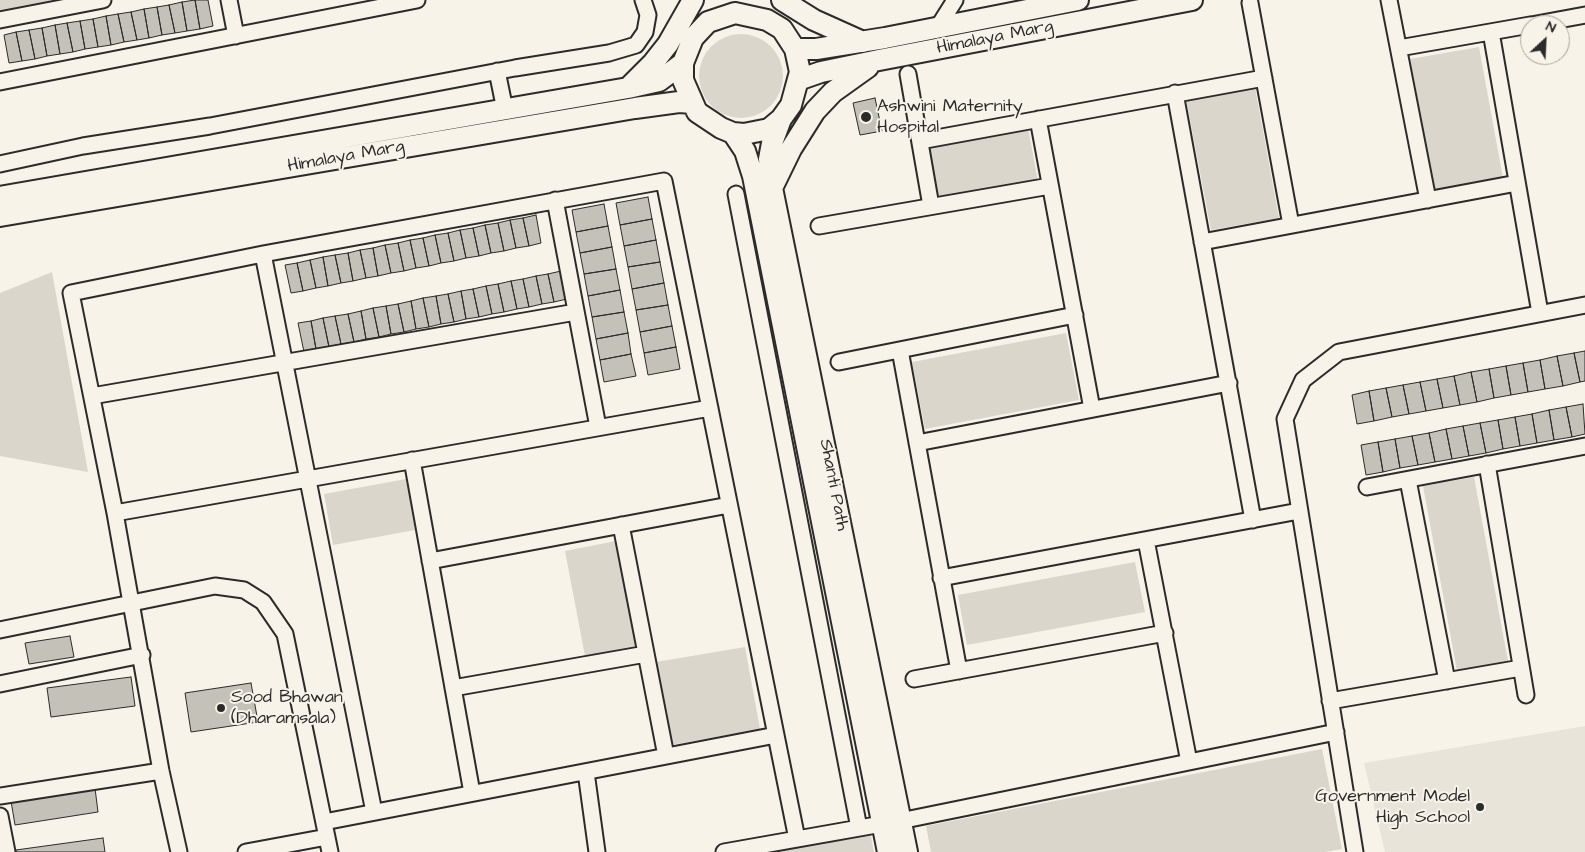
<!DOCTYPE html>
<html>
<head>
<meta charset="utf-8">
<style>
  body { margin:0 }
  #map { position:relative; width:1585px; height:852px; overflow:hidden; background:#f7f3e8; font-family:"Architects Daughter",sans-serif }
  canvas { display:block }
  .north { position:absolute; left:1520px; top:15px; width:50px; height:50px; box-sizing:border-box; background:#f7f3e8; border:1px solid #a5a39c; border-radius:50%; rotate:25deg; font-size:14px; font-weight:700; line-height:20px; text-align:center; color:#2b2b2b }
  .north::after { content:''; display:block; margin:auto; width:18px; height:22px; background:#2b2b2b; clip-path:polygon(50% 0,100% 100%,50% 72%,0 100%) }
</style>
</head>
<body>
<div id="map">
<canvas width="1585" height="852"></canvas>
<div class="north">N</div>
</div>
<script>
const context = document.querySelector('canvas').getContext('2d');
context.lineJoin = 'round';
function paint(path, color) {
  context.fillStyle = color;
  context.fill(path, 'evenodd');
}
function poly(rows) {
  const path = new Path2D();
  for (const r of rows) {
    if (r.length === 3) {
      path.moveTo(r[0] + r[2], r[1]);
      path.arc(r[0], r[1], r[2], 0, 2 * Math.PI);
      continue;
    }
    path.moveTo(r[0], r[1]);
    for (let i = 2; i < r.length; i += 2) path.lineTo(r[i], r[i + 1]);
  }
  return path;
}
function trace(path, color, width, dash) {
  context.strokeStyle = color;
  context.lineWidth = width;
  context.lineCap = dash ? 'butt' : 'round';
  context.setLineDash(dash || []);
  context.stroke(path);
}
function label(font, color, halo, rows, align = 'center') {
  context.font = font + ' "Architects Daughter",sans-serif';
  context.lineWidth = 4;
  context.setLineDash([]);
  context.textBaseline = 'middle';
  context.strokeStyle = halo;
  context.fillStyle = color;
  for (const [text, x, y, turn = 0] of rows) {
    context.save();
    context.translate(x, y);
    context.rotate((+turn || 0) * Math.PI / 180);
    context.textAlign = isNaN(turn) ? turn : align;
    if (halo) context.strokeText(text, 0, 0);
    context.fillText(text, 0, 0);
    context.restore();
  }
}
paint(poly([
  [1585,726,1585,852,1385,852,1364,763]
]), '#e8e4da');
paint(poly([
  [0,0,57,0,57,1,0,12],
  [741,76,42],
  [1479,47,1503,178,1435,190,1410,59],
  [1255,87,1279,218,1211,230,1186,99],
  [1028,128,1038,181,939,198,929,145],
  [52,272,88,472,0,456,0,293],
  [1066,333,1079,400,925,429,912,362],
  [1474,477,1508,661,1457,671,1423,486],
  [406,479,415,530,333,545,324,494],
  [616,541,636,646,585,656,565,551],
  [1135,562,1145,612,967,645,958,595],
  [745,647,760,729,671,745,656,662],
  [1322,749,1342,849,1325,852,931,852,926,826],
  [870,832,874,852,764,852]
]), '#dad6cc');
const building = poly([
  [195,0,208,0,213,26,200,29,195,0],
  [195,0,200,29,187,31,182,2,195,0],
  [182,2,187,31,175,33,169,5,182,2],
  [169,5,175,33,162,35,157,7,169,5],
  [157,7,162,35,149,38,144,9,157,7],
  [144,9,149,38,137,40,131,12,144,9],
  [131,12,137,40,124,42,118,14,131,12],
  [118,14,124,42,111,45,106,16,118,14],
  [106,16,111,45,98,47,93,19,106,16],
  [93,19,98,47,85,49,80,21,93,19],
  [80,21,85,49,73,52,67,23,80,21],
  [67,23,73,52,60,54,55,25,67,23],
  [55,25,60,54,47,56,42,28,55,25],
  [42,28,47,56,35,59,29,30,42,28],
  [29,30,35,59,22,61,16,32,29,30],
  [16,32,22,61,9,63,4,35,16,32],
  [875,98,882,131,860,135,853,103,875,98],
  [648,197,652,219,620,225,616,203,648,197],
  [604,204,608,226,576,232,572,210,604,204],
  [536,215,541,243,529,246,523,218,536,215],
  [523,218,529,246,516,248,510,220,523,218],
  [652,219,656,240,624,246,620,225,652,219],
  [510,220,516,248,504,251,498,223,510,220],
  [498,223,504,251,491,253,485,225,498,223],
  [485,225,491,253,479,256,473,228,485,225],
  [608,226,612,247,580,253,576,232,608,226],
  [473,228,479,256,466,258,460,230,473,228],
  [460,230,466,258,454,261,448,233,460,230],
  [448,233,454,261,441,263,435,235,448,233],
  [435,235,441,263,429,266,423,238,435,235],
  [423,238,429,266,416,268,410,240,423,238],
  [410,240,416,268,404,271,398,243,410,240],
  [656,240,660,262,628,267,624,246,656,240],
  [398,243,404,271,391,273,385,245,398,243],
  [385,245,391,273,378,276,373,248,385,245],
  [612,247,616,269,584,274,580,253,612,247],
  [373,248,378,276,366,278,360,250,373,248],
  [360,250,366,278,353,281,348,253,360,250],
  [348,253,353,281,341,283,335,255,348,253],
  [335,255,341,283,328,286,323,257,335,255],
  [323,257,328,286,316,288,310,260,323,257],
  [310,260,316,288,303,291,297,263,310,260],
  [660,262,664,283,632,289,628,267,660,262],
  [297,263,303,291,291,293,285,265,297,263],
  [616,269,620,290,588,296,584,274,616,269],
  [561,271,567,299,554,302,548,274,561,271],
  [548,274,554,302,542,304,536,276,548,274],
  [536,276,542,304,529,307,523,279,536,276],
  [523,279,529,307,517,309,511,281,523,279],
  [511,281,517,309,504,312,498,284,511,281],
  [664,283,668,305,636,310,632,289,664,283],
  [498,284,504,312,492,314,486,286,498,284],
  [486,286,492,314,479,317,473,289,486,286],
  [473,289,479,317,466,319,461,291,473,289],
  [620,290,624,312,592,317,588,296,620,290],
  [461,291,466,319,454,322,448,294,461,291],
  [448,294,454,322,441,324,436,296,448,294],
  [436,296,441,324,429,327,423,298,436,296],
  [423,298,429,327,416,329,411,301,423,298],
  [411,301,416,329,404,332,398,304,411,301],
  [398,304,404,332,391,334,386,306,398,304],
  [668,305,672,326,640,332,636,310,668,305],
  [386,306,391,334,379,337,373,308,386,306],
  [373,308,379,337,366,339,361,311,373,308],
  [361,311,366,339,354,342,348,314,361,311],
  [624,312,628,333,596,339,592,317,624,312],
  [348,314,354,342,341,344,335,316,348,314],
  [335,316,341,344,329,347,323,318,335,316],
  [323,318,329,347,316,349,311,321,323,318],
  [311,321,316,349,304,352,298,323,311,321],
  [672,326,676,347,644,353,640,332,672,326],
  [628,333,631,354,600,360,596,339,628,333],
  [676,347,680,369,648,375,644,353,676,347],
  [1585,351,1585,381,1580,382,1574,353,1585,351],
  [1574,353,1580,382,1563,386,1557,356,1574,353],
  [631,354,636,376,604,382,600,360,631,354],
  [1557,356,1563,386,1545,389,1540,360,1557,356],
  [1540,360,1545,389,1528,392,1523,363,1540,360],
  [1523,363,1528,392,1511,395,1506,366,1523,363],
  [1506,366,1511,395,1494,398,1489,369,1506,366],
  [1489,369,1494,398,1477,402,1471,372,1489,369],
  [1471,372,1477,402,1460,405,1454,376,1471,372],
  [1454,376,1460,405,1443,408,1437,379,1454,376],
  [1437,379,1443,408,1426,411,1420,382,1437,379],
  [1420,382,1426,411,1409,414,1403,385,1420,382],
  [1403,385,1409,414,1392,417,1386,388,1403,385],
  [1386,388,1392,417,1374,421,1369,391,1386,388],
  [1369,391,1374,421,1357,424,1352,395,1369,391],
  [1583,404,1585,434,1572,437,1566,407,1583,404],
  [1566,407,1572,437,1554,440,1549,410,1566,407],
  [1549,410,1554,440,1537,443,1532,414,1549,410],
  [1532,414,1537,443,1520,446,1515,417,1532,414],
  [1515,417,1520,446,1503,449,1498,420,1515,417],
  [1498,420,1503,449,1486,453,1480,423,1498,420],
  [1480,423,1486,453,1469,456,1463,426,1480,423],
  [1463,426,1469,456,1452,459,1446,429,1463,426],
  [1446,429,1452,459,1435,462,1429,433,1446,429],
  [1429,433,1435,462,1418,465,1412,436,1429,433],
  [1412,436,1418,465,1400,468,1395,439,1412,436],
  [1395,439,1400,468,1383,472,1378,442,1395,439],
  [1378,442,1383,472,1366,475,1361,445,1378,442],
  [70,636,74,657,29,664,25,643,70,636],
  [131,677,135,706,51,717,47,688,131,677],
  [251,683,258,722,191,732,185,693,251,683],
  [95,788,98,812,15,825,11,801,95,788],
  [103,838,105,852,16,852,16,850,103,838]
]);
paint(building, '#c4c1b9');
trace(building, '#2b2b2b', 1);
const minor = poly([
  [229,0,236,36],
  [1389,0,1428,200],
  [1250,3,1291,225],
  [0,20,103,0],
  [1531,25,1585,15],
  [938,27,955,0],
  [1491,32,1540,313],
  [1399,48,1530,25],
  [497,71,505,110],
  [908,74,931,206],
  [0,82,417,0],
  [1175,93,1253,520],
  [1038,119,1092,409],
  [920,141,1264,78],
  [0,164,83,146,210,126,515,68,609,53,636,45,645,32,648,15,643,0],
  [736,194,859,828],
  [555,200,598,427],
  [819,226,1050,186],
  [1202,242,1517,183],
  [263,254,374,812],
  [900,350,959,671],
  [839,362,1075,315],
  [92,396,576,312],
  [917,443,1229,383],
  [412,460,472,793],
  [1487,464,1526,695],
  [1408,480,1447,681],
  [1367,487,1585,446],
  [115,513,710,408],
  [621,525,666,756],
  [1146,540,1189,762],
  [430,561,729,505],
  [941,578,1299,511],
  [0,630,215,586,244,590,263,602,285,634,330,852],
  [914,679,1165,633],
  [0,684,142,655],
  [453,688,646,654],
  [1330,701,1521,668],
  [586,772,597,852],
  [0,796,161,771],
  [0,816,7,852],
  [900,821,1336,732],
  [324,822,776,735],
  [179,852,161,771,115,513,71,293,263,254,664,181,797,839],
  [246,852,327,837],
  [724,852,882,824],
  [1355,852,1285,419,1303,380,1339,352,1585,305]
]);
const major = poly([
  [782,0,814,20,863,42],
  [735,13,767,20,782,29,795,49,800,72,791,105,781,119,769,129,744,134,733,133,721,128,697,112,683,80,683,63,693,38,708,22,735,13],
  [795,49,816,49,885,38,1078,0],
  [798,80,821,72,879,60,1192,0],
  [628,88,653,63,668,44,693,0],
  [781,119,772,143,769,159,772,188,907,852],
  [733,133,745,151,753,176,888,852],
  [772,188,791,149,815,111,833,92,868,67],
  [0,197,628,88,659,81,683,63],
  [0,216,635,108,679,102,692,103]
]);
trace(minor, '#2b2b2b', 19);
trace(major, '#2b2b2b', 24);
trace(minor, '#f7f3e8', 15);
trace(major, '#f7f3e8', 20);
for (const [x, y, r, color] of [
  [866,117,6,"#2b2b2b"],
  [221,708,5,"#2b2b2b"],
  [1480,807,5,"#2b2b2b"]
]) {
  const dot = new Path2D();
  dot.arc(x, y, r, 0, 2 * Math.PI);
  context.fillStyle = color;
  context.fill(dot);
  trace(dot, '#f7f3e8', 2);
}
label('18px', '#2b2b2b', '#f7f3e8', [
  ["Himalaya Marg",995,38,-11],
  ["Himalaya Marg",346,157,-10],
  ["Shanti Path",833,485,79]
]);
label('18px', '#2b2b2b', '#f7f3e8', [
  ["Ashwini Maternity",877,107],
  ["Hospital",877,128],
  ["Sood Bhawan",231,698],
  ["(Dharamsala)",231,719],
  ["Government Model",1470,797,"right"],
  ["High School",1470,818,"right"]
], 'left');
</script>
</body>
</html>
